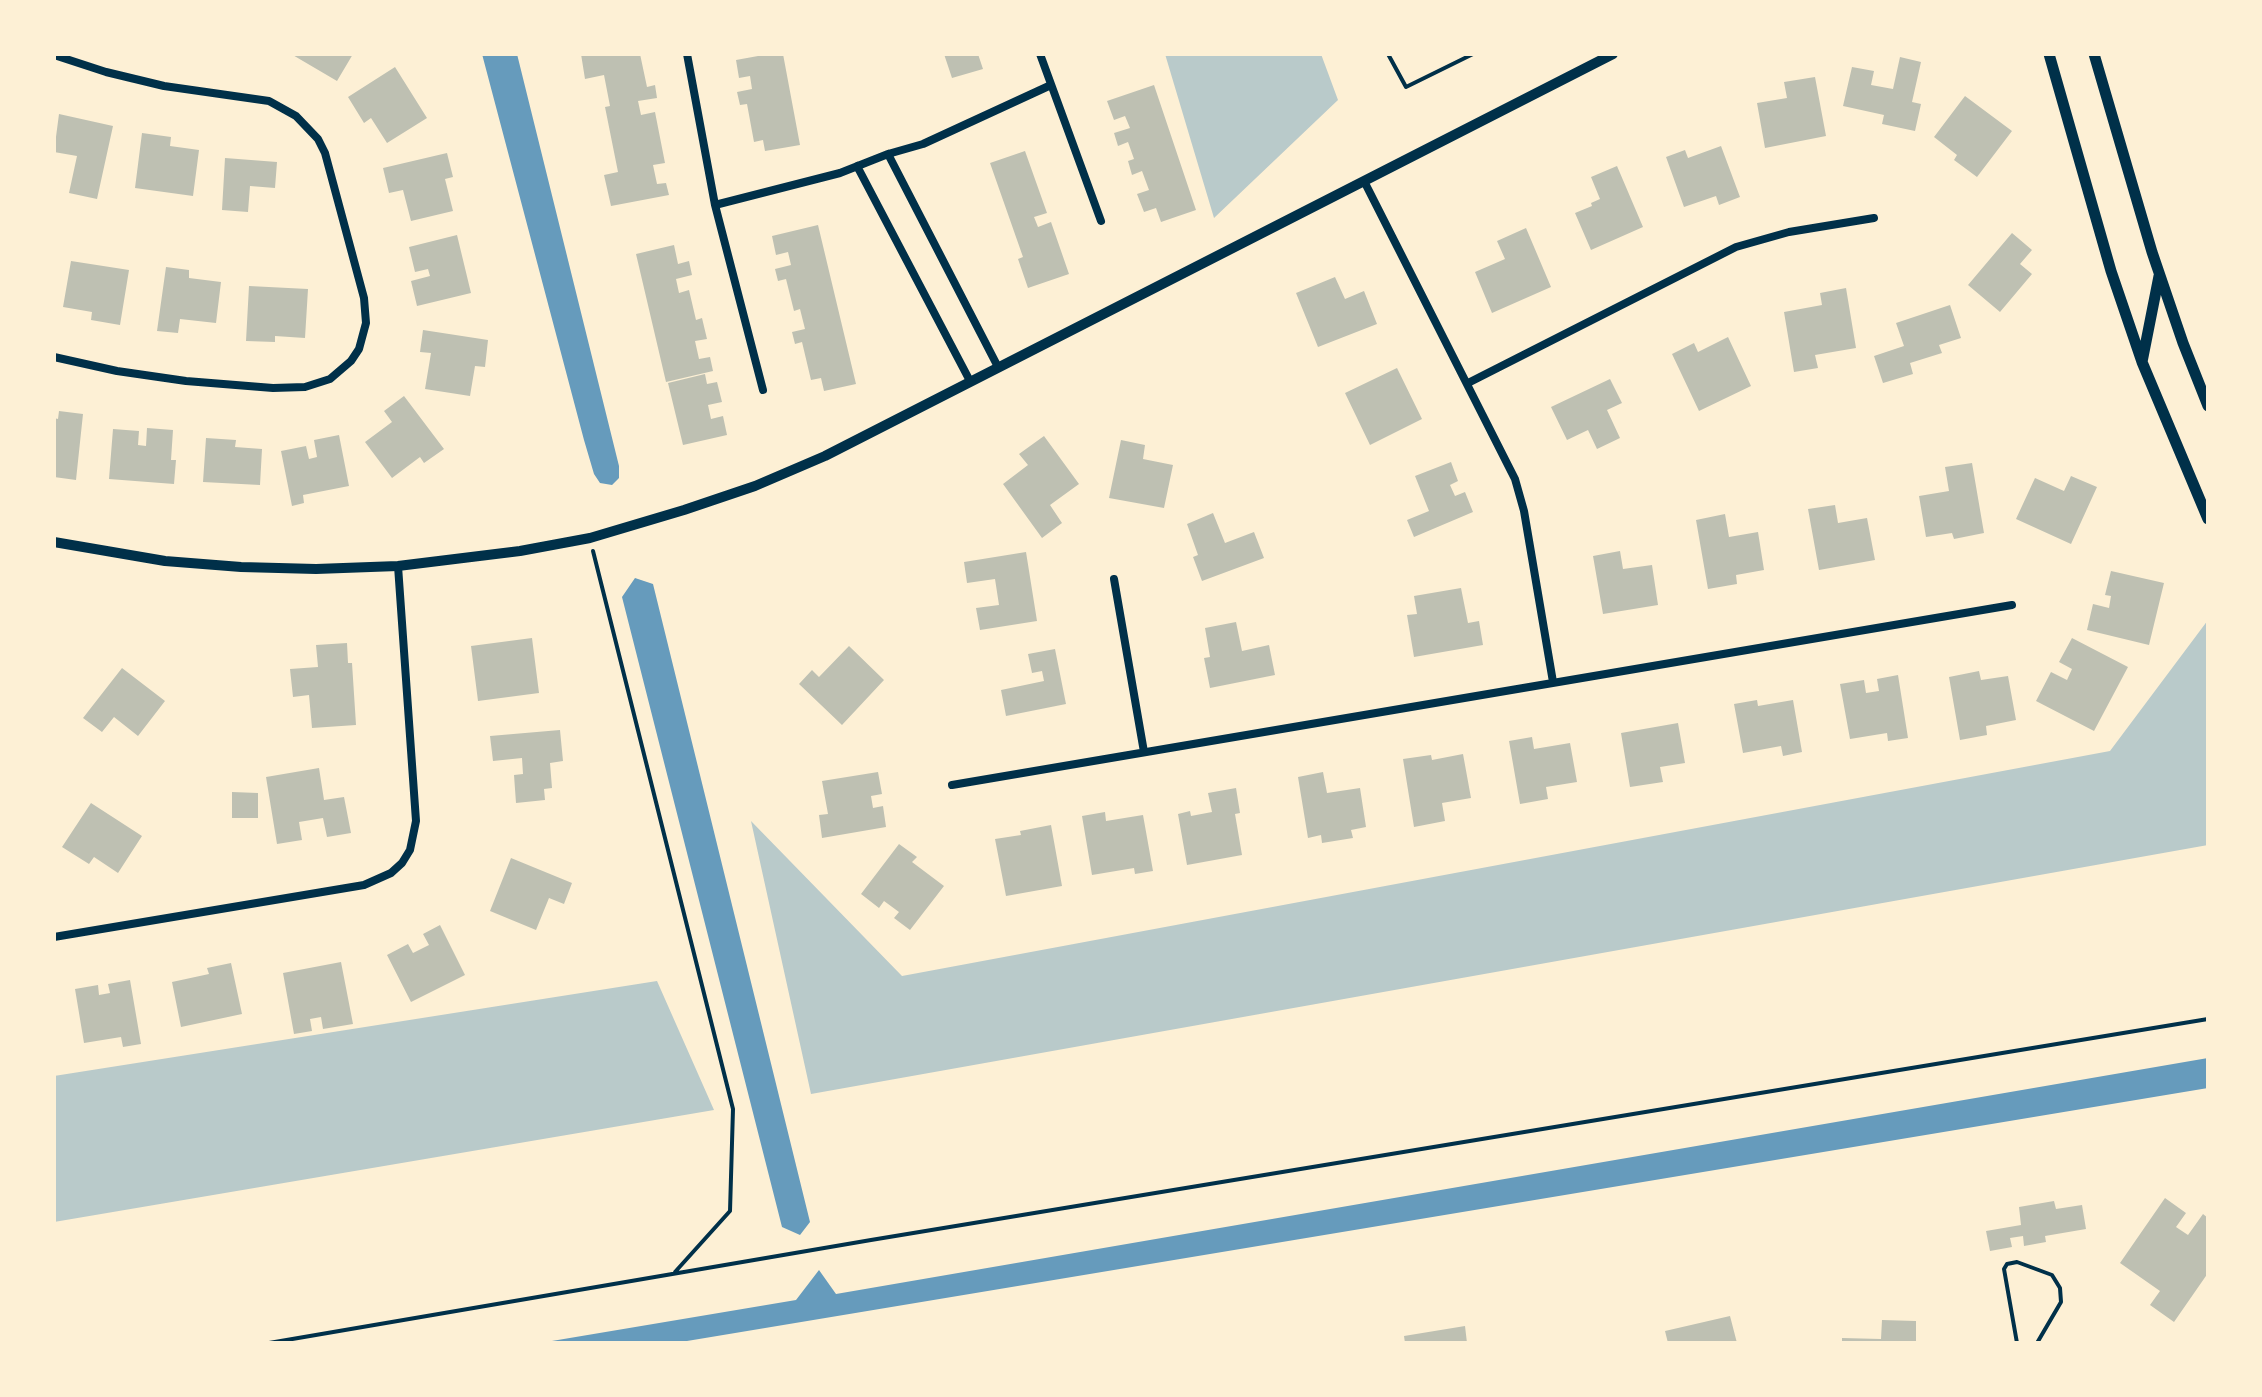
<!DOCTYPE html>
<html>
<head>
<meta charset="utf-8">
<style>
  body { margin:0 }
  #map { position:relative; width:2262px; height:1397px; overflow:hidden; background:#fdf0d5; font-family:"Noto Serif",serif }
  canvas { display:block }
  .frame { position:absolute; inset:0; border:56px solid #fdf0d5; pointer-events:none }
</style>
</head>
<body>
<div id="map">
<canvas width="2262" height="1397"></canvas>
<div class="frame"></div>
</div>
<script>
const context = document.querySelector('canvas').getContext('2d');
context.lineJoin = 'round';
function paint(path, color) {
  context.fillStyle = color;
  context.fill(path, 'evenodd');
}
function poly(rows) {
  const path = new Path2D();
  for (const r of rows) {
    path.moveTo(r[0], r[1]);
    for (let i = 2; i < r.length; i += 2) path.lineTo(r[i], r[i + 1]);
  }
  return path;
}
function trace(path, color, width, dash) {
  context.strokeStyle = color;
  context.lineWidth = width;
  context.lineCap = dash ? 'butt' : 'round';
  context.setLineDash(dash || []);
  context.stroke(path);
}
paint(poly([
  [1165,54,1321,54,1338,100,1214,218],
  [2208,620,2208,845,811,1094,751,821,902,976,2110,751],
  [657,981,714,1110,54,1222,54,1076]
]), '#b9caca');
paint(poly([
  [482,54,517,54,619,466,619,478,612,485,600,483,594,474,584,440],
  [635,578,653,584,810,1222,800,1235,782,1227,622,597],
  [2208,1058,2208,1088,675,1343,540,1343,796,1300,819,1270,836,1294]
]), '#669bbc');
paint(poly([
  [291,54,353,54,337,81],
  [581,54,640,54,647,87,655,85,657,98,638,101,641,115,655,112,665,163,653,165,657,184,666,183,669,195,611,206,604,175,618,172,605,107,610,106,604,75,585,79],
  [769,54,783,54,800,145,765,151,763,140,754,142,747,104,740,105,737,92,752,89,750,76,739,78,736,60],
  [944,54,978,54,983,69,952,78],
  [1900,57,1921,62,1912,102,1921,104,1915,131,1882,124,1884,115,1843,106,1852,67,1874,71,1871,85,1893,89],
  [395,67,427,118,387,143,371,118,364,123,348,97],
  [1815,77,1826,136,1765,148,1757,103,1787,98,1784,82],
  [1154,85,1196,210,1161,222,1156,208,1144,212,1137,194,1149,190,1142,171,1132,175,1128,161,1134,159,1128,142,1118,146,1114,133,1130,128,1125,116,1114,120,1107,101],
  [1965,96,2012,131,1977,177,1954,160,1957,155,1934,137],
  [59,114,113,126,97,199,69,193,77,156,54,152],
  [142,133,171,137,170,146,199,150,193,196,135,188],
  [1721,146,1740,197,1719,205,1716,196,1684,207,1666,157,1685,150,1688,158],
  [1025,151,1047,213,1034,217,1038,227,1051,222,1069,274,1028,288,1018,259,1023,257,990,163],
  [447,153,453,177,445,179,453,211,411,221,403,190,389,193,383,168],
  [225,158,277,162,275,188,250,186,248,212,222,210],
  [1617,166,1643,227,1591,250,1575,213,1592,206,1591,203,1600,199,1591,177],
  [818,225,856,384,824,391,821,378,811,380,802,342,795,344,792,332,805,329,800,309,794,311,786,279,778,281,775,269,791,265,788,252,776,255,772,236],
  [1526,228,1551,287,1492,313,1475,272,1505,259,1497,241],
  [2012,233,2032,250,2020,264,2032,274,2000,312,1968,285],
  [457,235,471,293,417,306,411,281,430,276,428,269,415,272,409,247],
  [674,245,678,264,689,261,692,275,676,279,679,293,689,290,696,320,702,318,707,339,695,341,699,359,710,357,713,371,666,382,636,254],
  [71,261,129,270,120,325,91,320,92,312,63,307],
  [166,267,189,270,189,278,221,282,216,323,180,319,178,333,157,331],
  [1335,277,1345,299,1364,291,1377,324,1318,347,1296,293],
  [249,286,308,289,305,338,275,336,275,342,246,341],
  [1846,288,1856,348,1815,355,1818,368,1794,372,1784,312,1822,305,1820,293],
  [1950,305,1961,338,1939,345,1942,353,1910,363,1913,374,1883,383,1874,356,1904,346,1896,323],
  [423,330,488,340,485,367,475,366,470,396,425,389,431,353,420,352],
  [1728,337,1751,386,1699,411,1672,354,1694,343,1698,352],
  [1397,368,1422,419,1370,445,1345,393],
  [705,374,707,384,717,382,722,402,708,405,711,419,723,416,727,435,683,445,668,383],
  [1610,379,1622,403,1607,410,1620,438,1597,449,1588,430,1567,440,1551,407],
  [404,396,444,449,424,463,420,457,392,478,365,442,392,422,384,411],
  [59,411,83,414,76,480,54,477,54,418,58,419],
  [147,428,173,430,171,460,176,460,174,484,109,479,113,429,139,431,138,445,146,446],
  [339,435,349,486,303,495,304,503,292,506,281,451,306,446,309,459,317,457,314,440],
  [1044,436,1079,484,1050,505,1062,523,1042,538,1003,484,1028,465,1019,454],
  [206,438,236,440,235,447,262,449,260,485,203,482],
  [1121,440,1145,445,1143,459,1173,465,1164,508,1109,498],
  [1451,462,1458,481,1450,485,1455,496,1465,492,1473,512,1414,537,1407,520,1429,511,1415,476],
  [1972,463,1984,533,1954,539,1952,533,1926,537,1919,496,1949,491,1945,467],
  [2071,476,2097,487,2071,544,2016,519,2035,478,2064,491],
  [1835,505,1838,523,1867,518,1875,560,1819,570,1808,509],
  [1213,513,1225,543,1254,532,1264,558,1202,581,1193,557,1198,555,1187,524],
  [1725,514,1729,537,1758,532,1764,570,1736,575,1737,584,1708,589,1696,520],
  [1620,551,1623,569,1652,565,1658,605,1603,614,1593,556],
  [1026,552,1037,621,980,630,976,608,999,605,995,579,967,583,964,562],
  [2111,571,2164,583,2149,645,2087,630,2093,604,2109,608,2111,596,2105,595],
  [1461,588,1468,623,1479,621,1483,645,1414,657,1407,615,1417,614,1414,596],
  [1236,622,1242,651,1269,645,1275,675,1210,688,1204,658,1210,657,1205,628],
  [532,638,539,693,478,701,471,646],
  [2072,638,2128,667,2094,731,2036,701,2051,672,2067,680,2072,669,2059,662],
  [347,643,348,663,352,663,356,725,312,728,309,695,293,697,290,669,318,667,316,645],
  [849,646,884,680,842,725,799,684,812,670,819,677],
  [1055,649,1066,704,1006,716,1001,690,1044,681,1042,671,1032,673,1028,654],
  [122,668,165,701,138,736,114,717,102,732,83,718],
  [1979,671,1981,680,2008,676,2016,720,1986,726,1987,735,1960,740,1949,677],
  [1898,675,1908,738,1888,741,1887,733,1850,739,1840,684,1864,680,1866,693,1879,691,1877,679],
  [1757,700,1758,706,1793,700,1802,752,1783,756,1781,746,1743,753,1734,704],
  [1678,723,1685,763,1660,767,1663,782,1630,787,1621,733],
  [560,730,563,761,550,763,552,788,544,789,545,800,516,803,514,775,523,774,522,758,493,761,490,736],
  [1532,737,1534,749,1570,743,1577,782,1546,787,1548,799,1520,804,1509,741],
  [1463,754,1471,798,1442,803,1445,821,1414,827,1403,759,1431,755,1432,760],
  [319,768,324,800,344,797,351,833,327,837,323,818,299,822,302,840,277,844,266,777],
  [878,772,882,794,871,796,873,808,883,806,886,827,822,838,819,815,828,814,822,781],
  [1323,772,1327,793,1360,788,1366,827,1351,830,1353,838,1322,843,1321,835,1308,838,1298,777],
  [1236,788,1240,813,1235,814,1242,855,1187,865,1178,814,1190,811,1191,816,1212,812,1208,793],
  [232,792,258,793,258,818,232,818],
  [91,803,142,836,118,873,94,857,89,864,62,847],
  [1105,812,1106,821,1143,815,1153,871,1135,874,1134,868,1092,875,1082,816],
  [1051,825,1062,886,1006,896,995,839,1021,835,1020,831],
  [899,844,917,857,912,862,944,886,910,930,894,918,899,912,884,901,879,908,861,894],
  [511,858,572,883,564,904,549,898,536,930,490,911],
  [440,925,465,975,411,1002,387,955,408,944,413,953,429,945,423,934],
  [341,962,353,1024,323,1029,321,1017,310,1019,312,1031,294,1034,283,973],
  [231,963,242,1014,181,1027,172,982,209,974,207,968],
  [130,980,141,1044,123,1047,121,1037,84,1043,75,989,98,985,99,995,110,993,108,984],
  [2165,1198,2186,1213,2176,1227,2188,1235,2203,1214,2208,1218,2208,1273,2174,1322,2150,1305,2160,1291,2120,1263],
  [2054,1201,2056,1209,2082,1205,2086,1229,2045,1236,2046,1242,2024,1246,2023,1236,2010,1238,2012,1247,1990,1251,1986,1231,2021,1225,2019,1207],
  [1730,1316,1737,1343,1668,1343,1665,1331],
  [1882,1320,1916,1321,1916,1343,1842,1343,1842,1338,1881,1339],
  [1465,1326,1467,1343,1405,1343,1404,1336]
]), '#bec0b2');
trace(poly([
  [593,551,733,1109,730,1211,675,1272],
  [269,1343,871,1240,2208,1019]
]), '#003049', 4);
trace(poly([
  [1388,54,1406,87,1473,54],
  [2017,1343,2004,1269,2007,1264,2017,1262,2052,1275,2060,1288,2061,1302,2037,1343]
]), '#003049', 4);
trace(poly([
  [687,54,715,205,763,390],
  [1040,54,1101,221],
  [54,55,106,72,164,86,269,101,296,116,318,139,325,153,364,298,366,323,359,349,351,361,330,379,305,387,273,388,186,381,117,371,54,357],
  [888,154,998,367],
  [857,166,970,381],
  [1364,181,1515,479,1524,511,1553,682],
  [715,205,840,173,888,154,923,144,1051,85],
  [1468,383,1736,247,1789,232,1874,218],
  [1114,579,1144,752],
  [952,785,2012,605],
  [54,937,364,885,391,873,402,863,410,850,416,821,398,566]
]), '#003049', 8);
trace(poly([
  [54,542,165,561,241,567,316,569,398,566,520,551,590,538,684,510,755,486,825,456,1613,54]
]), '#003049', 10);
trace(poly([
  [2049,54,2111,271,2142,362,2208,519],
  [2094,54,2152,252,2183,343,2208,406],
  [2142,362,2159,276]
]), '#003049', 11);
</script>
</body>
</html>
